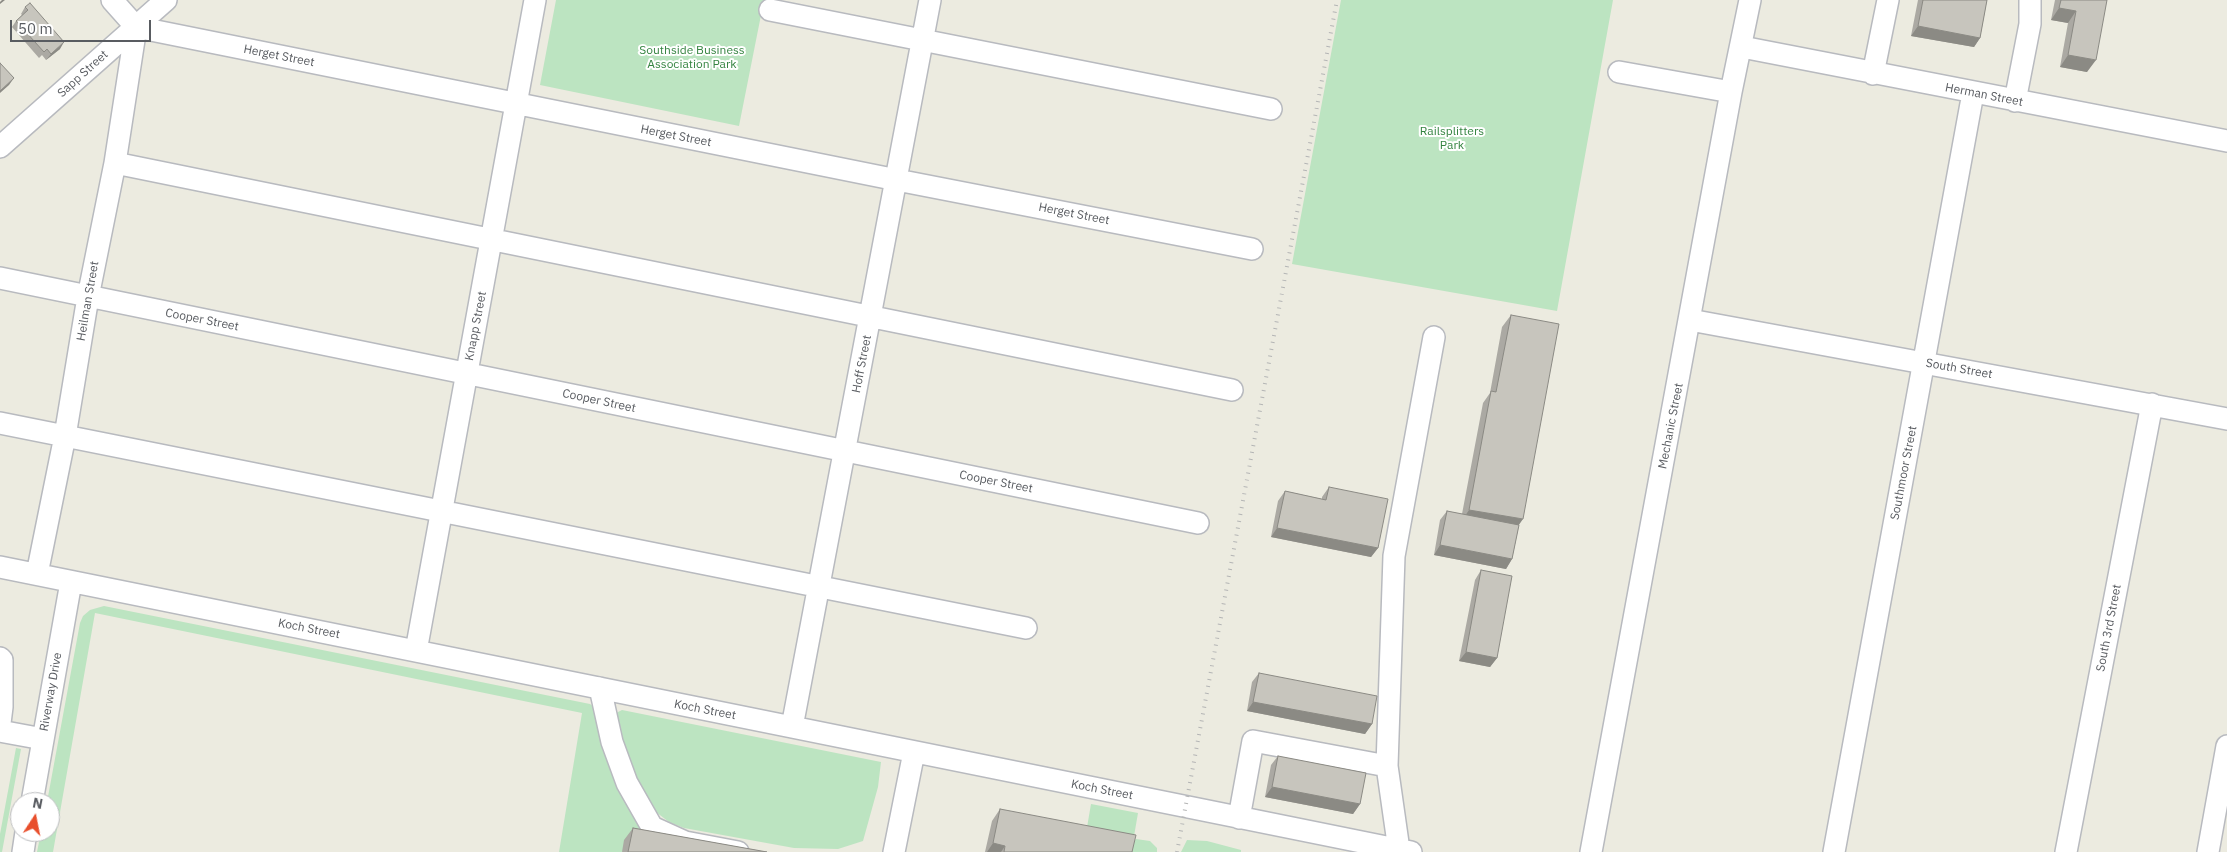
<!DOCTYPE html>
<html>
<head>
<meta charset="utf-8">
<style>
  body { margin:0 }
  #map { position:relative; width:2227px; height:852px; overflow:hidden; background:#ecebe0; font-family:"IBM Plex Sans",sans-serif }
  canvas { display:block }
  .north { position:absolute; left:10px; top:792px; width:50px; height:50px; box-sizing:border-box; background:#fff; border:1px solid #bdbec0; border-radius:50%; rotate:11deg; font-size:14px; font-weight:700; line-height:20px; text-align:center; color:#595c61 }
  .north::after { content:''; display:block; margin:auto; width:18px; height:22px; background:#e84e2b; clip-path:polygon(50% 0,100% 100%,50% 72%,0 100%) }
  .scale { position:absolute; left:10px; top:20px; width:141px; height:22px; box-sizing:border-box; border:2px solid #595c61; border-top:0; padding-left:6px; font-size:15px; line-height:18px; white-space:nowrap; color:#595c61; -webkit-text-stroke:4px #fff; paint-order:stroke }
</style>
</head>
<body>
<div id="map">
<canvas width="2227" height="852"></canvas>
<div class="north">N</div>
<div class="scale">50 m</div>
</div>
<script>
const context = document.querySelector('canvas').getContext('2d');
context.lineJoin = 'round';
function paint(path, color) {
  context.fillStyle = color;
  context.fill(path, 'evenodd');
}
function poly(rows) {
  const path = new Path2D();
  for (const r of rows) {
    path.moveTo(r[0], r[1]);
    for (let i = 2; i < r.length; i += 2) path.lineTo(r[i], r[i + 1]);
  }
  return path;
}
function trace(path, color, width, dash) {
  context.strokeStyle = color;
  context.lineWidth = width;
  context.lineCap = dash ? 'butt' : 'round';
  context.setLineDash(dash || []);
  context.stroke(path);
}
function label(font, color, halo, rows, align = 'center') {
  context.font = font + ' "IBM Plex Sans",sans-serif';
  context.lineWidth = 4;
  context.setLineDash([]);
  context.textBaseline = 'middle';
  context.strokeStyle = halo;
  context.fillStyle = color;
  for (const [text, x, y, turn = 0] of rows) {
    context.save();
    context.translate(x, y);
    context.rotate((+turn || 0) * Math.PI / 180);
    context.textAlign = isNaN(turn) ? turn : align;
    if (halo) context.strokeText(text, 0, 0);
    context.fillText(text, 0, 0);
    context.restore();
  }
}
paint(poly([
  [556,0,764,0,739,126,540,85],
  [1341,0,1613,0,1557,311,1292,264],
  [104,606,590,704,594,707,640,822,641,832,622,852,559,852,582,713,95,613,53,852,37,852,41,832,50,832,50,802,47,802,80,623,83,616,90,610],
  [622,710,881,762,878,787,863,841,838,849,794,848,684,828,669,822,656,812,643,796,628,766,616,713],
  [16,748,21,749,2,852,0,852,0,834],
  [1091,804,1138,813,1133,842,1136,839,1150,841,1157,848,1157,852,1126,852,1085,839],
  [1187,840,1207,841,1241,850,1241,852,1181,852]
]), '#bce4c1');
const minor = poly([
  [112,0,136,27,897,180,1252,249],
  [770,10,1271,109],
  [1742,47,2227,141],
  [1619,72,1731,92],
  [1873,74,1888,0],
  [2015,101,2030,24,2030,0],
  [0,147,166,0],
  [115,163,1232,390],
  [0,278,1198,523],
  [1690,320,2227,419],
  [0,423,1026,628],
  [0,567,1411,852],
  [37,574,65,436,88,297,115,163,136,27],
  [416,651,535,0],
  [0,658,2,660,2,707,0,723],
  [600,688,612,742,627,783,652,827,685,842,738,852],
  [792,727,930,0],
  [0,731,43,739],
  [32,802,71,582],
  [1239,818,1253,741,1387,766],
  [1399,850,1387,766,1394,556,1434,337],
  [23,852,26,832],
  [894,852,914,752],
  [1591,852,1731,92,1750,0],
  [1834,852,1973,93],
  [2066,852,2152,404],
  [2208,852,2227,746]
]);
trace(minor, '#b8babf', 24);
trace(minor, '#fff', 21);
trace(poly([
  [1177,852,1337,0]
]), '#b4b5b5', 4, [1, 6]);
paint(poly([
  [1918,0,1987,0,1980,38,1974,47,1911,36],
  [2055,0,2107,0,2087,72,2060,67,2068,23,2051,20],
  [25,7,60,49,46,60,42,55,39,58,12,27,16,21,22,15,21,14],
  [1511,315,1519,525,1512,559,1506,569,1434,555,1440,520,1447,511,1462,514,1483,403,1490,393,1502,327],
  [1329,487,1378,548,1371,557,1271,537,1278,501,1285,491,1322,499,1322,497],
  [1481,570,1497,658,1490,667,1459,661,1475,580],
  [1259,673,1372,724,1365,734,1247,711,1252,682],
  [1278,756,1360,804,1353,814,1265,797,1271,765],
  [1000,809,1132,852,985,852,992,821],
  [633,828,767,852,622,852,624,840]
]), '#aba9a3');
paint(poly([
  [2,0,5,0,0,4,0,2],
  [2059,8,2076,11,2068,23,2051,20],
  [1918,26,1980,38,1974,47,1911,36],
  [64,42,60,49,46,60,51,54],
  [2068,55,2096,60,2087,72,2060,67],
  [14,78,9,85,0,93,0,91],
  [1469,510,1523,519,1514,532,1461,522],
  [1277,528,1378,548,1371,557,1271,537],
  [1440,545,1512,559,1506,569,1434,555],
  [1466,652,1497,658,1490,667,1459,661],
  [1253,702,1372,724,1365,734,1247,711],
  [1272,787,1360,804,1353,814,1265,797],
  [993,843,1005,846,1001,852,987,852]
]), '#8b8a84');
const building = poly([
  [1923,0,1987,0,1980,38,1918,26,1923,0],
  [2061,0,2107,0,2096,60,2068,55,2076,11,2059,8,2061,0],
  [30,3,64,42,51,54,47,49,44,52,16,21,28,10,25,7,30,3],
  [0,63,14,78,0,91,0,63],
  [1511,315,1559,324,1523,519,1469,510,1491,391,1496,392,1511,315],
  [1329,487,1388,499,1378,548,1277,528,1285,491,1326,500,1329,487],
  [1447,511,1519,525,1512,559,1440,545,1447,511],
  [1481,570,1512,576,1497,658,1466,652,1481,570],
  [1259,673,1377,696,1372,724,1253,702,1259,673],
  [1278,756,1366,773,1360,804,1272,787,1278,756],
  [1000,809,1136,835,1132,852,1004,852,1005,846,993,843,1000,809],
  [633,828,767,852,628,852,633,828]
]);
paint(building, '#c7c5bd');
trace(building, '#8b8a84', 1);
label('12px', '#358441', '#fff', [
  ["Southside Business",692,51],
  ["Association Park",692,65],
  ["Railsplitters",1452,132],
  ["Park",1452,146]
]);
label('12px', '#595c61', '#fff', [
  ["Herget Street",279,56,11],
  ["Sapp Street",83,74,-42],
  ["Herman Street",1984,95,11],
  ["Herget Street",676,136,11],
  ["Herget Street",1074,214,11],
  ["Heilman Street",88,301,-80],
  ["Cooper Street",202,320,11],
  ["Knapp Street",476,326,-79],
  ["Hoff Street",862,364,-79],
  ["South Street",1959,369,10],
  ["Cooper Street",599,401,12],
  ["Mechanic Street",1671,426,-79],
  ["Southmoor Street",1904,473,-79],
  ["Cooper Street",996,482,11],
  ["South 3rd Street",2109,628,-79],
  ["Koch Street",309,629,11],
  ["Riverway Drive",51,692,-80],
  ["Koch Street",705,710,11],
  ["Koch Street",1102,790,11]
]);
</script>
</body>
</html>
